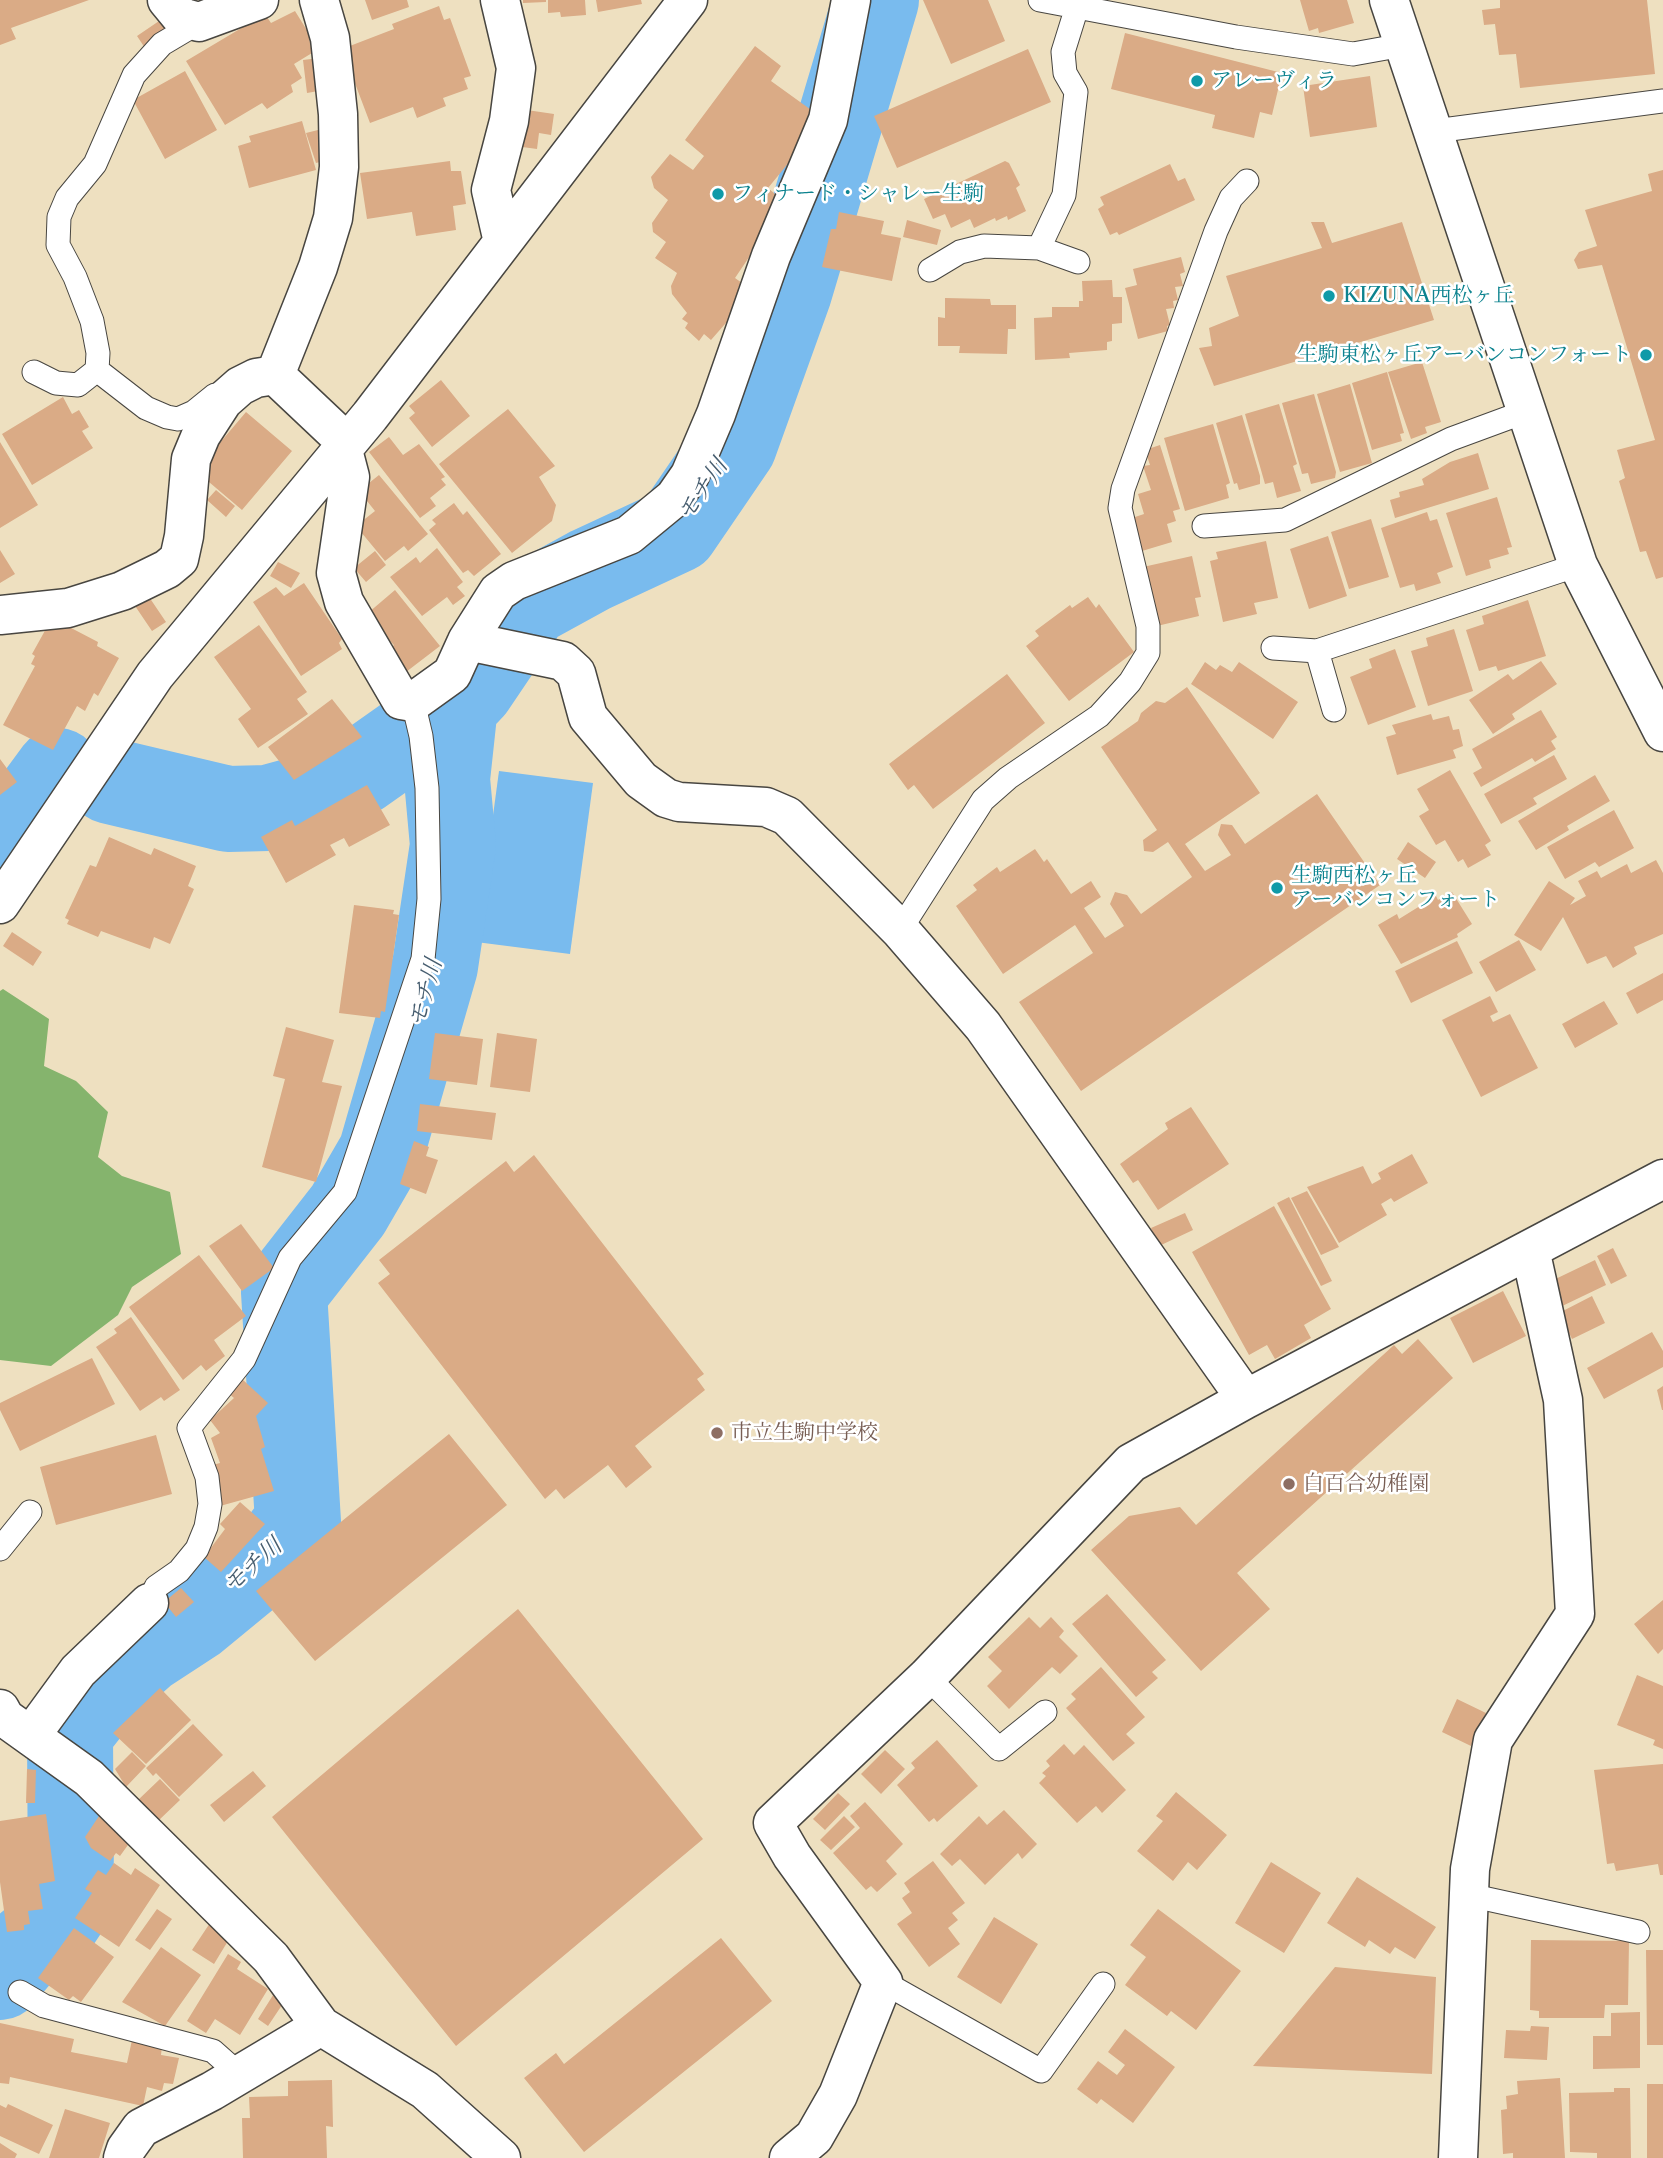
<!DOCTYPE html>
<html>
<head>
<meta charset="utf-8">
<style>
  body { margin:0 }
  canvas { display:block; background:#eee0c0 }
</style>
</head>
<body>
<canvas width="1663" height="2158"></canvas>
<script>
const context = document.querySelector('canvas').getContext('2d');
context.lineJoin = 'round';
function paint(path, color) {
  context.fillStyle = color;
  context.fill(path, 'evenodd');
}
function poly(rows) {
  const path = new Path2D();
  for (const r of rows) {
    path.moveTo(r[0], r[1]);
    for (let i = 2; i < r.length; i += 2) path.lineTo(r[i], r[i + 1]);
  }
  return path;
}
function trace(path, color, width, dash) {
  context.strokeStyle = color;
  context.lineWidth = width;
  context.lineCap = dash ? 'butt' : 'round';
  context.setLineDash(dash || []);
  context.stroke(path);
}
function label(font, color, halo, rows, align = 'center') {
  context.font = font + ' "Libre Caslon Text","Noto Serif JP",serif';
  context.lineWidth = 5;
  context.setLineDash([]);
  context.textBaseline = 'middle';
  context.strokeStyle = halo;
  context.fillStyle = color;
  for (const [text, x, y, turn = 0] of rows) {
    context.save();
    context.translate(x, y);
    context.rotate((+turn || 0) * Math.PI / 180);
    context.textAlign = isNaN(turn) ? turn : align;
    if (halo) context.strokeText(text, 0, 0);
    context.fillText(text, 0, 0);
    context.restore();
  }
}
paint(poly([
  [3,989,49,1019,44,1066,76,1081,108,1112,98,1157,122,1176,170,1192,181,1254,132,1287,118,1315,51,1366,0,1360,0,991]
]), '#85b46d');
paint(poly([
  [499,771,593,783,570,954,476,942]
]), '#79bbee');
trace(poly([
  [110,781,228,809,268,808,312,796,360,772,455,705],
  [0,850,58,771],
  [0,1977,22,1951,57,1922,71,1901,70,1732,108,1684,145,1651,194,1619,273,1554,298,1522,284,1292,348,1210,381,1153,435,966,453,845,447,779,455,705,472,687,528,604,590,570,676,530,734,445,789,292,876,0]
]), '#79bbee', 86);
paint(poly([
  [0,0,89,0,11,28,16,39,0,45],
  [365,0,407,0,409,7,372,20],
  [523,0,546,0,546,2,523,3],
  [548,0,585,0,586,15,561,17,560,12,548,13],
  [596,0,641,0,642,4,598,12],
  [923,0,988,0,1005,41,951,64],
  [1300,0,1347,0,1354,23,1319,33,1318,28,1309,31],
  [1500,0,1647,0,1655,74,1520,88,1516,54,1499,55,1495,24,1484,25,1482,10,1500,8],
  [439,6,444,20,450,18,471,76,464,78,468,89,443,98,446,106,417,118,413,107,370,123,342,49,394,29,392,24],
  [295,11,308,32,312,53,294,64,302,78,291,85,293,92,267,109,262,103,225,125,186,61,265,14,271,23],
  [162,19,170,32,145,48,137,36],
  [1125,33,1282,73,1272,115,1260,112,1254,138,1212,128,1215,115,1111,89],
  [755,46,781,66,771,81,814,112,809,138,768,188,781,199,766,232,735,278,742,283,738,288,742,291,739,308,711,340,704,334,699,341,685,328,688,323,682,319,687,313,672,294,671,286,677,273,655,258,666,242,653,232,652,223,668,200,654,188,651,177,670,154,693,170,704,156,685,140],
  [1028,49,1051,102,897,168,874,116],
  [319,58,324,90,307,93,303,60],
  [185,71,217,130,165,159,133,100],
  [1370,76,1377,127,1310,137,1303,86],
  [520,109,554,114,551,135,539,133,537,149,515,146],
  [302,121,316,170,249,188,238,146,251,142,249,136],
  [322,129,331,159,316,163,306,133],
  [450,161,451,171,461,171,466,204,453,206,456,230,416,236,412,212,367,219,360,173],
  [1005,161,1009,163,1020,185,1016,188,1026,211,1008,220,1007,216,996,221,995,218,974,228,970,219,951,228,945,214,933,219,924,199],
  [1170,164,1178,181,1185,178,1195,200,1119,235,1117,232,1110,235,1098,209,1104,205,1100,197],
  [1663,170,1663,577,1656,579,1646,551,1640,552,1619,481,1625,478,1617,450,1655,440,1602,265,1578,269,1574,260,1579,252,1597,246,1585,210,1652,191,1648,174],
  [839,212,884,221,881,234,901,238,892,281,822,267,831,229,836,229],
  [907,220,941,230,937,245,903,237],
  [1311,222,1324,222,1332,243,1402,222,1434,320,1214,386,1199,348,1212,346,1209,328,1239,316,1226,276,1322,248],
  [1181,257,1185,272,1180,274,1183,286,1175,287,1178,300,1173,301,1174,308,1166,309,1170,325,1167,326,1168,331,1138,339,1125,288,1137,285,1133,269],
  [1112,280,1113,297,1122,297,1122,323,1112,324,1112,341,1107,342,1107,350,1069,353,1070,358,1035,360,1034,318,1052,317,1052,307,1079,307,1079,301,1083,301,1082,281],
  [945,298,990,299,991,305,1016,305,1016,329,1008,329,1007,354,959,353,960,346,938,346,938,317,945,318],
  [1422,362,1441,422,1425,427,1427,433,1411,439,1388,372],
  [1387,372,1404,433,1400,434,1402,441,1372,450,1352,383],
  [441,380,470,416,432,447,409,418,415,413,409,406],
  [1350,384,1372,463,1340,472,1317,394],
  [1314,394,1336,472,1335,478,1311,484,1308,473,1302,474,1282,403],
  [63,397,72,414,79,410,89,427,82,431,93,448,32,485,2,434],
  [1279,404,1297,464,1293,466,1301,491,1277,498,1273,482,1265,484,1245,414],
  [508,409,555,466,539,477,556,505,552,521,512,553,439,464],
  [246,412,292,451,242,510,196,471],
  [1242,415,1260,476,1260,484,1239,490,1237,483,1234,484,1216,423],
  [1213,424,1230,483,1226,485,1229,498,1185,511,1164,438],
  [389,437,403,455,419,444,445,477,441,479,446,485,430,498,436,506,420,518,369,452],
  [0,442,38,505,0,528],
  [1160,445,1180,509,1173,511,1176,521,1167,524,1172,542,1142,551,1132,518,1144,514,1138,494,1151,490,1143,466,1150,465,1145,450],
  [1478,453,1489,489,1395,518,1390,500,1400,497,1399,492,1424,485,1422,479,1450,462],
  [379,475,428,534,408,551,404,546,385,561,356,526,375,511,359,491],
  [216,490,235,506,226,517,207,500],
  [1497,497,1512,547,1507,548,1509,554,1489,560,1491,568,1466,576,1446,513],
  [454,503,463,515,467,511,501,554,474,576,468,570,463,573,429,530,436,524,432,520],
  [1427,512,1430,521,1437,519,1453,567,1437,573,1441,583,1416,591,1414,584,1400,588,1381,528],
  [1371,519,1389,577,1349,589,1331,532],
  [1328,536,1347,596,1309,609,1290,549],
  [1266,541,1278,598,1254,603,1257,614,1223,622,1210,561,1218,559,1216,552],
  [437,548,463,582,457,587,465,596,453,605,447,597,422,616,390,577,416,557,420,563],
  [0,550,15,574,0,583],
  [375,551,386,565,366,582,354,568],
  [1192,556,1201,597,1195,598,1199,616,1157,626,1143,567],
  [278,562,300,573,291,588,270,576],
  [304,583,342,639,339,643,342,649,301,676,253,602,276,587,284,596],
  [395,590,440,646,406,672,389,650,394,645,387,638,383,642,368,613],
  [145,591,166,622,152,631,131,600],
  [1088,597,1096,608,1099,604,1134,652,1069,701,1026,646,1039,636,1035,631,1070,605,1072,608],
  [1528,600,1546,656,1498,671,1496,666,1479,671,1466,630,1484,624,1482,616],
  [52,618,98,642,97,646,119,658,98,696,94,693,85,711,77,706,53,750,3,725,35,666,31,664,35,656,32,654],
  [259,625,307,692,297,699,308,714,258,748,238,719,251,709,214,657],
  [1454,629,1473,691,1428,706,1411,651,1428,646,1426,638],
  [1395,649,1416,707,1368,725,1350,677,1372,668,1369,659],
  [1541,661,1557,684,1512,714,1515,719,1493,734,1469,700,1508,674,1513,680],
  [1205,662,1216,670,1220,665,1232,672,1239,662,1298,702,1273,739,1191,684],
  [1007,674,1045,723,933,809,914,785,908,790,889,764],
  [1187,687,1260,793,1185,844,1205,871,1231,855,1218,835,1221,824,1232,825,1245,844,1317,794,1380,885,1081,1091,1019,1002,1093,953,1075,925,1003,974,956,906,977,890,973,885,997,867,1000,872,1035,849,1044,862,1047,859,1071,894,1091,881,1101,897,1084,908,1105,938,1124,926,1110,904,1115,892,1127,895,1141,914,1192,877,1168,842,1153,852,1144,851,1143,840,1157,830,1101,747,1138,721,1141,713,1156,701,1165,703],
  [332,699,362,737,294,780,268,747],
  [1541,710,1557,737,1551,741,1556,749,1535,762,1532,758,1481,787,1473,773,1482,768,1472,749],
  [1431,714,1433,720,1449,716,1453,730,1459,729,1463,746,1453,750,1456,758,1397,775,1386,737,1396,734,1392,725],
  [1554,755,1567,779,1533,798,1537,804,1501,824,1484,794],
  [0,759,17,782,0,795],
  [1450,770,1491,841,1485,845,1491,855,1468,868,1463,859,1458,862,1445,840,1436,845,1419,816,1429,810,1417,789],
  [1595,775,1610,801,1567,826,1569,830,1536,850,1518,821],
  [367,785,390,825,349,847,344,838,330,845,336,855,286,883,261,837,292,820,295,826],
  [1614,810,1634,848,1599,867,1595,862,1565,879,1547,847],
  [109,837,151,855,154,848,196,866,188,886,194,889,170,944,154,937,150,949,101,931,98,937,67,924,69,920,65,918,90,865,96,867],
  [1408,842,1436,862,1425,878,1397,859],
  [1656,860,1663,873,1663,934,1634,947,1637,954,1613,968,1606,956,1587,964,1563,917,1541,951,1514,935,1549,881,1575,898,1570,905,1586,896,1578,881,1597,871,1601,878,1627,864,1631,873],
  [1452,892,1472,924,1457,934,1458,937,1401,964,1378,925,1397,914,1399,919,1436,896,1438,900],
  [354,905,394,910,393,914,399,915,385,1012,381,1011,380,1018,339,1013],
  [12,932,42,952,33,966,3,946],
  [1519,940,1536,970,1496,992,1479,962],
  [1457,941,1473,973,1411,1003,1395,971],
  [1663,973,1663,1000,1637,1014,1626,993],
  [1490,996,1498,1012,1490,1016,1493,1022,1510,1014,1538,1068,1481,1097,1442,1020],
  [1604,1001,1618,1024,1575,1048,1562,1024],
  [286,1027,334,1040,322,1082,342,1086,316,1182,262,1167,285,1079,273,1076],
  [435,1033,483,1039,477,1085,429,1079],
  [497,1033,537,1039,530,1092,490,1087],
  [420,1104,496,1113,492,1140,417,1131],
  [1191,1107,1229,1164,1158,1210,1138,1180,1133,1183,1120,1164,1168,1129,1165,1123],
  [414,1141,429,1147,426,1156,438,1160,426,1194,400,1184],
  [1412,1154,1428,1183,1394,1202,1391,1198,1381,1204,1387,1215,1339,1243,1307,1187,1363,1166,1372,1184,1381,1179,1378,1173],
  [534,1155,704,1374,697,1379,705,1390,635,1446,652,1467,626,1488,608,1465,564,1499,556,1489,545,1499,378,1283,390,1274,379,1260,506,1161,514,1172],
  [1307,1191,1339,1247,1321,1255,1291,1198],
  [1289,1197,1332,1281,1321,1286,1277,1203],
  [1274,1206,1331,1309,1304,1325,1311,1338,1275,1359,1267,1345,1249,1355,1192,1252],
  [1185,1213,1193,1230,1159,1246,1151,1228],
  [241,1224,274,1268,242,1291,209,1246],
  [1613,1248,1627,1276,1611,1284,1597,1256],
  [199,1255,246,1316,214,1340,225,1356,206,1371,201,1365,183,1380,129,1307],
  [1595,1260,1606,1285,1556,1309,1543,1285],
  [1503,1291,1526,1336,1473,1363,1450,1318],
  [1592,1296,1605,1323,1572,1339,1559,1313],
  [131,1317,180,1390,164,1401,161,1397,140,1411,96,1347,117,1333,114,1329],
  [1652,1332,1663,1351,1663,1367,1604,1399,1587,1368],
  [1418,1339,1453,1378,1237,1573,1270,1609,1201,1671,1091,1550,1129,1516,1180,1507,1196,1525,1394,1345,1402,1354],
  [92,1358,115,1404,20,1451,0,1410,0,1403],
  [242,1379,268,1403,256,1416,265,1447,261,1449,274,1491,220,1506,209,1466,220,1463,211,1438,220,1433,210,1420,234,1398,228,1393],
  [1663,1386,1663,1410,1662,1410,1657,1390],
  [449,1434,507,1505,315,1661,256,1591],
  [156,1435,172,1494,56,1525,40,1467],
  [240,1502,265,1524,221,1572,204,1557,225,1529,220,1524],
  [181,1588,194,1602,176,1617,164,1602],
  [1107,1594,1166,1660,1152,1672,1158,1678,1136,1697,1072,1624],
  [1663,1600,1663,1649,1658,1654,1634,1624],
  [518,1609,703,1839,456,2046,272,1817],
  [1029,1617,1040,1628,1051,1617,1064,1631,1059,1637,1078,1656,1060,1674,1052,1667,1009,1709,987,1686,1002,1671,988,1657],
  [1101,1667,1145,1717,1126,1734,1135,1743,1113,1761,1066,1708,1076,1699,1071,1694],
  [1637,1675,1663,1686,1663,1749,1653,1745,1655,1740,1617,1725],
  [160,1688,191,1720,146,1764,113,1733],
  [1457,1699,1486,1713,1471,1746,1442,1732],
  [193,1724,223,1755,179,1797,156,1773,153,1776,146,1768],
  [937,1740,978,1786,937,1822,934,1818,929,1822,897,1785,915,1768,911,1763],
  [1064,1744,1074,1755,1084,1745,1126,1790,1102,1813,1096,1806,1077,1823,1039,1783,1046,1776,1042,1773,1050,1766,1046,1761],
  [885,1750,905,1769,881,1794,861,1774],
  [132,1752,146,1766,126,1787,115,1769],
  [1663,1764,1663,1875,1660,1875,1658,1864,1616,1871,1614,1863,1607,1864,1594,1770],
  [27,1769,36,1770,35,1803,26,1803],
  [253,1771,266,1786,224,1822,210,1805],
  [160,1779,180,1800,158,1821,137,1801],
  [1176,1792,1227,1835,1197,1870,1188,1862,1173,1881,1137,1851,1163,1821,1156,1816],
  [838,1793,850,1804,825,1830,813,1819],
  [865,1802,903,1844,886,1861,897,1874,877,1892,871,1886,866,1890,833,1853,860,1828,850,1816],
  [1004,1810,1037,1844,1022,1859,1018,1853,985,1885,960,1859,952,1866,940,1854,979,1816,987,1825],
  [46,1814,55,1881,39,1884,43,1909,28,1911,30,1924,24,1925,24,1930,7,1932,0,1882,0,1821],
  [99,1816,133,1838,120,1856,116,1853,110,1861,91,1848,85,1837],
  [844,1816,855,1827,831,1850,820,1840],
  [933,1861,965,1903,952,1913,958,1920,948,1928,960,1944,929,1967,897,1924,912,1913,902,1898,910,1892,904,1883],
  [1271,1862,1321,1893,1284,1953,1235,1923],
  [114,1863,131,1875,135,1868,160,1885,119,1947,75,1918,92,1893,85,1889,98,1870,106,1875],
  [1357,1877,1436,1927,1415,1959,1395,1947,1390,1954,1369,1940,1365,1947,1327,1923],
  [157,1909,172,1919,150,1950,135,1940],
  [1158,1909,1241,1971,1196,2030,1171,2011,1167,2016,1125,1985,1146,1957,1130,1945],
  [994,1917,1038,1944,1001,2004,957,1977],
  [210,1923,231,1936,214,1964,192,1950],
  [74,1928,114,1957,81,2002,73,1996,69,2000,38,1978],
  [721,1938,772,2001,584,2152,524,2078,556,2053,564,2064],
  [1531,1940,1629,1941,1628,2005,1605,2005,1604,2018,1539,2018,1539,2011,1530,2010],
  [161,1947,201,1975,165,2026,122,2002],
  [1646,1950,1663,1950,1663,2045,1647,2045],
  [228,1954,241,1962,237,1969,268,1989,240,2035,215,2019,206,2033,187,2021],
  [1335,1967,1436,1977,1432,2074,1253,2066],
  [275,1992,286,1999,268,2026,258,2019],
  [1640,2012,1640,2068,1593,2069,1593,2036,1611,2036,1611,2013],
  [0,2023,74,2039,71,2052,127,2063,132,2040,162,2046,161,2055,179,2058,173,2084,164,2083,162,2091,147,2087,143,2106,10,2077,9,2084,0,2083],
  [1531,2026,1549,2027,1547,2060,1504,2058,1506,2030,1530,2031],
  [1125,2029,1175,2067,1133,2123,1101,2099,1097,2104,1077,2089,1098,2061,1117,2075,1125,2065,1108,2052],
  [1560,2078,1565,2158,1513,2158,1513,2153,1503,2154,1501,2110,1507,2109,1506,2096,1518,2094,1517,2081],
  [332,2080,333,2127,326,2126,327,2158,243,2158,242,2118,250,2118,249,2097,288,2096,288,2081],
  [1647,2084,1663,2084,1663,2158,1647,2158],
  [1614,2088,1630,2088,1631,2158,1597,2158,1597,2153,1570,2152,1569,2093,1614,2092],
  [8,2104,53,2125,39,2154,0,2136,0,2105,6,2108],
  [65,2109,110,2123,99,2158,49,2158],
  [0,2143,17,2154,15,2158,0,2158]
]), '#daab86');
const service = poly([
  [1040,0,1236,37,1353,54,1403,45],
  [1435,131,1663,101],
  [1039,248,1064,195,1076,92,1065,73,1063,52,1077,7],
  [930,270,960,252,984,246,1039,248,1078,262],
  [97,370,146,408,167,417,178,419,194,412,215,395],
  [34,372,56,383,78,385,97,370,98,353,92,321,75,277,58,245,59,217,67,198,95,164,134,75,162,44,199,22],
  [1204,526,1285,520,1451,439,1527,411],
  [1273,648,1317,651,1578,565],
  [1317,651,1334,710],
  [900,930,983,800,1008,778,1099,716,1130,682,1148,653,1148,626,1120,508,1123,489,1216,231,1231,198,1247,181],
  [0,1549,30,1512],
  [149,1603,156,1587,179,1571,197,1549,206,1527,210,1504,207,1477,189,1428,244,1359,290,1258,345,1192,423,959,429,899,427,788,421,736,413,702],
  [927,1677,999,1749,1045,1712],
  [1469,1895,1638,1932],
  [883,1982,1041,2071,1103,1984],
  [20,1992,44,2006,213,2051,240,2075]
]);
const minor = poly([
  [167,0,181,17,199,22,259,0],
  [319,0,330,38,338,114,339,167,333,218,318,267,275,375,347,443],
  [500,0,516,68,509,121,491,190,503,242],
  [343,450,350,477,336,573,344,602,401,700,413,702,452,674,467,641,563,661,576,673,588,717,641,780,666,798,679,802,766,807,787,816,900,930,983,1026,1246,1399],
  [0,615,68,608,122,591,167,569,179,559,184,536,191,459,201,435,223,401,240,386,256,378,275,375],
  [467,641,498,592,514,581,629,535,674,498,690,475,716,414,771,256,828,120,851,0],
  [0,904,155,675,370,416,688,0],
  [0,1709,5,1718,89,1778,271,1958,321,2026,425,2090,501,2158],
  [32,1734,78,1671,149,1603],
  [123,2158,126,2149,141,2128,212,2091,321,2026],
  [789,2158,814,2137,838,2095,883,1982,792,1856,773,1823,927,1677,1131,1463,1246,1399,1663,1179],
  [1458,2158,1470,1869,1493,1740,1575,1614,1563,1400,1530,1249]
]);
const tertiary = poly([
  [1389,0,1578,565,1663,732]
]);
trace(service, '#484641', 25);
trace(minor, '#484641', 41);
trace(tertiary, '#484641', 41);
trace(service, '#fff', 23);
trace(minor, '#fff', 38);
trace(tertiary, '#fff', 38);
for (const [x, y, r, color] of [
  [1197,81,7,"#0f9aa8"],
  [718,194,7,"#0f9aa8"],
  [1329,296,7,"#0f9aa8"],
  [1646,355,7,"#0f9aa8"],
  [1277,888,7,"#0f9aa8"],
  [717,1433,7,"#8d6e63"],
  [1289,1484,7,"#8d6e63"]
]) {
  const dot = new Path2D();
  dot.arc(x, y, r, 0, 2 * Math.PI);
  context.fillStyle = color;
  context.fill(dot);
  trace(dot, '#fff', 2.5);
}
label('21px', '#0d838f', '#fff', [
  ["アレーヴィラ",1211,81],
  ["フィナード・シャレー生駒",732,194],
  ["KIZUNA西松ヶ丘",1343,296],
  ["生駒東松ヶ丘アーバンコンフォート",1632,355,"right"],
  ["生駒西松ヶ丘",1291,876],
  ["アーバンコンフォート",1291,900]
], 'left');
label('21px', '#785e54', '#fff', [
  ["市立生駒中学校",731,1433],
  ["白百合幼稚園",1303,1484]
], 'left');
label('italic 23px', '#465d6f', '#fff', [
  ["モチ川",703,490,-56],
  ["モチ川",426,993,-75],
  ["モチ川",253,1566,-42]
]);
</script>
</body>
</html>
